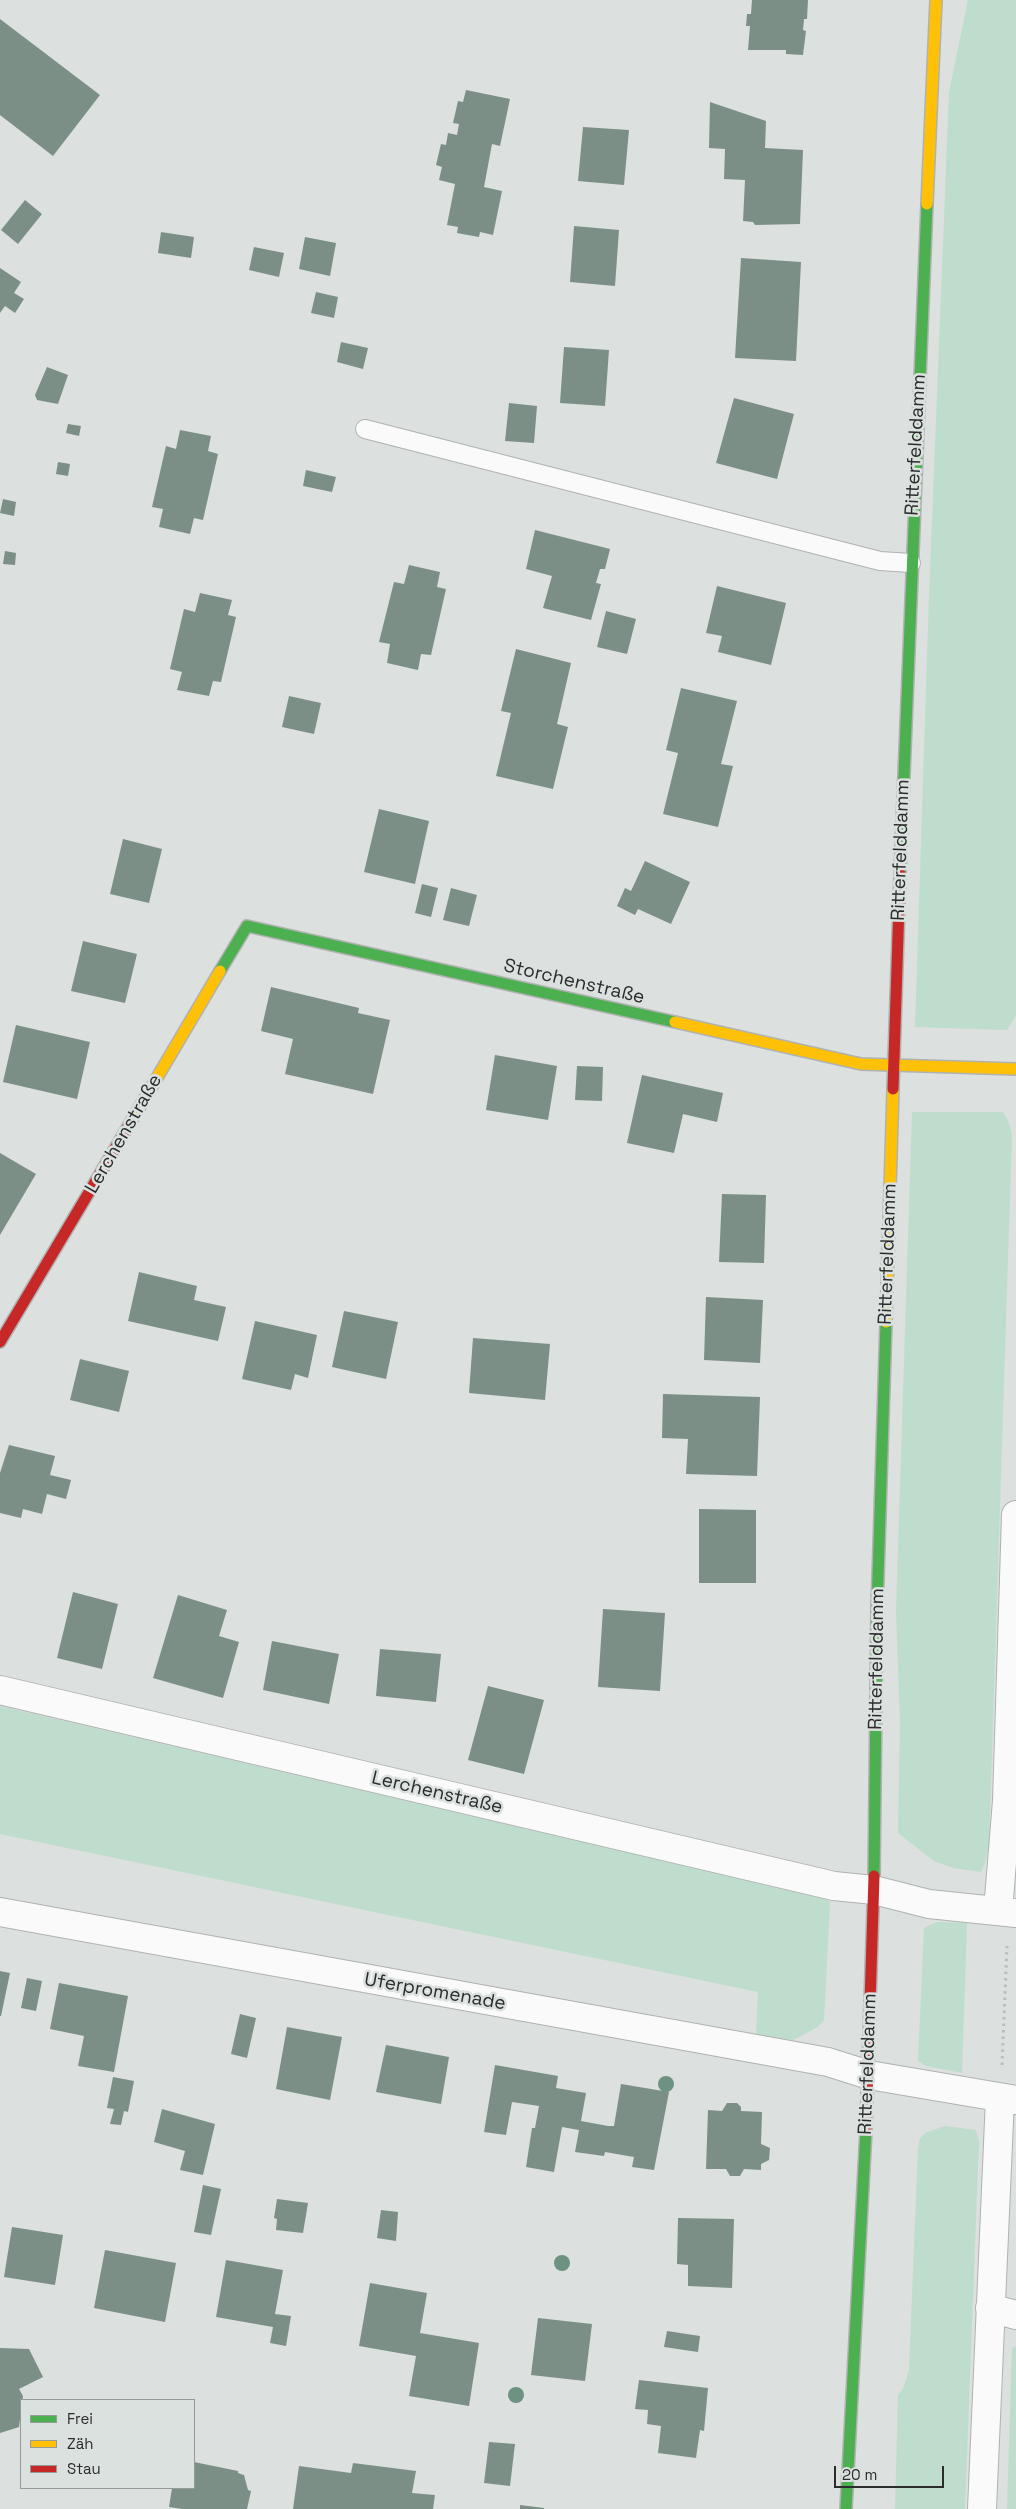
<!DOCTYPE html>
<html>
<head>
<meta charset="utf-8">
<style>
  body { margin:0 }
  #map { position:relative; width:1016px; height:2509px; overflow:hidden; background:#dce0de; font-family:"Space Grotesk",sans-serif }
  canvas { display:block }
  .legend { position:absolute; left:20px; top:2399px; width:175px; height:90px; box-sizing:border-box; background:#dbe1de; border:1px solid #959997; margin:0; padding:6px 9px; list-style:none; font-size:15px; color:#2b2d2c }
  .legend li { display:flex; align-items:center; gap:10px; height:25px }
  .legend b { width:25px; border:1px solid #959997 }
  .scale { position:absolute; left:834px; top:2466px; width:110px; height:22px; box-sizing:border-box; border:2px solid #2b2d2c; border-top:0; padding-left:6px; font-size:15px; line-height:18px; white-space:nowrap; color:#2b2d2c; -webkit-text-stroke:4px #dbe1de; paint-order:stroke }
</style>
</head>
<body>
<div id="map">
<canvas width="1016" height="2509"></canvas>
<ul class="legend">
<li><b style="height:6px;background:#4caf50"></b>Frei</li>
<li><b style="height:6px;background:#ffc107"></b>Zäh</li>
<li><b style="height:6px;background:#c62828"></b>Stau</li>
</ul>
<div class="scale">20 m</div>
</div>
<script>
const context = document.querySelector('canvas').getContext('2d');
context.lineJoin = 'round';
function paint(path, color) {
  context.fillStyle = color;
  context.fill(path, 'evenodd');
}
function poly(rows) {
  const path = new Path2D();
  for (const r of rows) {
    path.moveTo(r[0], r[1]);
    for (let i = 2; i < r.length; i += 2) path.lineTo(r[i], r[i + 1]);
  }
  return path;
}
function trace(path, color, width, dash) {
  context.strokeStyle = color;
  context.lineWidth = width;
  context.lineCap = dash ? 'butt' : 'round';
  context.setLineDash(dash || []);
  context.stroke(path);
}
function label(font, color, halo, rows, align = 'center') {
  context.font = font + ' "Space Grotesk",sans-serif';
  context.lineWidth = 5;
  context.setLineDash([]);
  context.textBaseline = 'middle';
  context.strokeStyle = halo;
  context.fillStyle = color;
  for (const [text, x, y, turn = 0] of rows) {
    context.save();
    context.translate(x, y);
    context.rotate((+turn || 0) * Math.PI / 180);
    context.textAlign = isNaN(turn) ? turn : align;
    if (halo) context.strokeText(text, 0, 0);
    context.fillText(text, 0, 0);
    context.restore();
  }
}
paint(poly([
  [968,0,1016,0,1016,1015,1007,1030,915,1027,929,596,949,92],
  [912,1112,1003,1112,1009,1123,1012,1135,989,1845,985,1863,981,1872,953,1868,934,1861,898,1833,900,1723,896,1612],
  [0,1706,825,1898,830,1902,824,2020,818,2027,793,2040,756,2035,758,1992,0,1834],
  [937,1922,967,1923,962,2073,926,2066,918,2061,924,1928],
  [945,2126,976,2130,979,2141,965,2509,895,2509,898,2395,903,2389,909,2370,918,2148,920,2138,925,2133],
  [1016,2346,1016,2509,1007,2509,1012,2348]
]), '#beddcc');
paint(poly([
  [752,0,808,0,807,19,804,19,803,30,806,31,803,55,786,54,786,50,748,50,750,26,746,26,747,14,751,14],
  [0,19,100,95,53,156,0,115],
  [466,90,510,99,500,146,492,144,484,187,502,191,493,235,480,232,479,237,457,233,458,227,447,225,455,184,439,180,442,167,436,165,441,144,446,145,448,133,457,135,459,124,453,123,458,101,463,102],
  [710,102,766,121,765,148,803,150,800,224,755,225,753,222,743,221,745,180,724,179,725,149,709,148],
  [583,127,629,130,624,185,578,181],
  [25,200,42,214,18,244,1,230],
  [574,226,619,230,615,286,570,282],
  [161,232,194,237,191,258,158,253],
  [305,237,336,243,330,276,299,269],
  [254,247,284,253,279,277,249,270],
  [741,258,801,262,796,361,735,358],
  [0,268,21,282,14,293,24,299,15,313,5,306,0,313],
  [316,292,338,297,334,318,311,313],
  [341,342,368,348,363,369,337,362],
  [564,347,609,350,605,406,560,403],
  [47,367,68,375,58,404,37,400,35,395],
  [734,398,794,414,777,479,716,463],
  [509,403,537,406,534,443,505,441],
  [68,424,81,426,79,436,66,433],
  [180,430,211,436,208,451,218,454,203,520,194,518,190,534,159,527,163,509,152,507,166,446,176,449],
  [58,462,70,464,68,476,56,474],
  [306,470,336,477,332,492,303,486],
  [3,499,16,502,14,516,0,513],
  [535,530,610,549,605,569,600,569,596,583,601,584,591,620,543,608,552,576,526,569],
  [5,551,16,553,15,565,3,564],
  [409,565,440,572,437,587,446,589,431,655,421,654,418,670,387,663,390,644,379,642,394,582,404,584],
  [717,586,786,603,771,665,718,652,722,636,706,633],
  [200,593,232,600,228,615,236,617,221,682,213,681,209,696,177,690,182,672,170,669,184,609,195,612],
  [606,611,636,619,627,654,597,647],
  [516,649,571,663,557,724,568,727,553,789,496,776,511,713,501,711],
  [681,688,737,701,721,764,733,766,718,827,663,814,678,753,666,750],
  [289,696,321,703,314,734,282,727],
  [379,809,429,821,415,884,364,872],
  [123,839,162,849,149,903,110,894],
  [645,861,690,882,671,924,638,909,635,915,617,906,625,888,631,891],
  [422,884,438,888,431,917,415,913],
  [451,888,477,895,469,926,443,920],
  [83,941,137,954,125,1003,71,991],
  [271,987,359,1008,358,1013,390,1020,373,1094,285,1074,293,1039,261,1031],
  [16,1025,90,1042,77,1099,3,1082],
  [495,1055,557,1066,548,1120,486,1110],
  [577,1066,603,1067,602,1101,575,1100],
  [642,1075,723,1093,717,1122,683,1114,674,1153,627,1143],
  [0,1153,36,1174,0,1235],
  [722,1194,766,1195,764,1263,719,1262],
  [139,1272,197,1286,194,1300,226,1307,218,1341,128,1321],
  [706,1297,763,1300,760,1363,704,1360],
  [344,1311,398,1322,386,1379,332,1367],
  [255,1321,317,1335,308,1378,295,1374,291,1390,242,1379],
  [473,1338,550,1344,545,1400,469,1393],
  [80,1359,129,1371,119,1412,70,1400],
  [663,1394,760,1397,757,1476,686,1474,688,1439,662,1438],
  [9,1445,55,1456,50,1475,71,1480,66,1499,47,1494,42,1514,23,1509,21,1518,0,1513,0,1473],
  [699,1509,756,1510,756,1583,699,1583],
  [73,1592,118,1604,102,1669,57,1658],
  [178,1595,227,1610,219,1636,239,1642,223,1698,153,1678],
  [603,1609,665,1613,660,1691,598,1687],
  [272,1641,339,1654,329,1704,263,1690],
  [380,1649,441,1654,436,1702,376,1696],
  [488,1686,544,1700,524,1774,468,1760],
  [0,1971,10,1973,1,2016,0,2016],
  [27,1978,42,1981,36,2011,21,2008],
  [59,1983,128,1996,114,2072,78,2066,84,2036,50,2029],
  [240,2014,256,2018,247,2058,231,2054],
  [287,2027,342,2037,330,2100,276,2089],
  [386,2045,449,2057,441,2104,376,2092],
  [495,2065,558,2076,556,2088,586,2093,581,2121,608,2126,614,2126,621,2084,669,2092,654,2170,632,2167,634,2157,605,2152,604,2156,575,2152,579,2130,562,2127,554,2172,526,2167,532,2128,535,2128,539,2106,512,2102,506,2135,484,2132],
  [113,2077,134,2081,128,2112,124,2111,121,2125,110,2124,114,2109,107,2108],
  [727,2103,737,2103,741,2107,741,2111,762,2112,761,2144,770,2148,769,2160,761,2164,761,2170,744,2169,740,2176,730,2176,726,2169,706,2169,708,2110,722,2111],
  [162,2109,215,2124,203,2175,180,2170,185,2151,154,2142],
  [203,2185,221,2189,211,2235,194,2232],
  [277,2199,308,2203,303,2233,276,2230,277,2219,274,2218],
  [381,2210,398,2212,396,2241,377,2238],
  [678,2218,734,2219,732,2288,688,2286,688,2265,677,2264],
  [12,2227,63,2235,55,2285,4,2277],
  [105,2250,176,2263,165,2322,94,2308],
  [226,2260,283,2270,275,2314,291,2316,286,2346,270,2343,273,2327,216,2317],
  [370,2283,427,2293,420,2333,479,2343,469,2406,409,2396,416,2356,359,2346],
  [538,2318,592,2324,585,2381,531,2375],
  [667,2331,700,2336,698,2352,664,2347],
  [0,2348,29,2349,43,2377,19,2389,23,2396,19,2427,0,2433],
  [639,2380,708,2388,704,2431,700,2430,696,2458,658,2453,661,2426,647,2424,648,2410,635,2409],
  [489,2442,515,2444,510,2486,484,2483],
  [194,2462,238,2471,238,2473,244,2475,248,2490,251,2491,247,2509,182,2509,169,2507,172,2488,194,2488],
  [353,2463,416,2471,412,2493,435,2495,433,2509,293,2509,299,2466,351,2473],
  [520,2505,544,2508,544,2509,520,2509]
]), '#7b8f87');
const lane = poly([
  [365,429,880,561,911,563]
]);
const street = poly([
  [0,1690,834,1886,874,1890,929,1904,1016,1913],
  [998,1911,1007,1801,1016,1515],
  [0,1912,828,2062,869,2075,1016,2100],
  [990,2308,1016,2315],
  [982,2509,1000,2098]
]);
const fast = poly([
  [900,874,927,204],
  [220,971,247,926,675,1022],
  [874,1876,877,1609,886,1322],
  [846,2509,866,2130]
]);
const slow = poly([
  [927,204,936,0],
  [675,1022,861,1064,1016,1069],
  [129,1125,220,971],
  [886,1322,893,1089]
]);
const jam = poly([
  [893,1089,900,874],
  [0,1342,129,1125],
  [866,2130,874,1876]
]);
trace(lane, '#afb2b1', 20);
trace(street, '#afb2b1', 30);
trace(fast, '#afb2b1', 14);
trace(slow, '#afb2b1', 14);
trace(jam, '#afb2b1', 14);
trace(poly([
  [1002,2065,1007,1946]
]), '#bbbdbc', 3, [2.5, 4]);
trace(lane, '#fafafa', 18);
trace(street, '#fafafa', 28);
trace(fast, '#4caf50', 11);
trace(slow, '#ffc107', 11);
trace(jam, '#c62828', 11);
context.fillStyle = '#6d9282';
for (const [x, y] of [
  [666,2084],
  [562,2263],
  [516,2395]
]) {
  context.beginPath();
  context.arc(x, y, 8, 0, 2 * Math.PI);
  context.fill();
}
label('19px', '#2b2d2c', '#dbe1de', [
  ["Ritterfelddamm",916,445,-87],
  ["Ritterfelddamm",901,850,-88],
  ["Storchenstraße",574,982,13],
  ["Lerchenstraße",124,1134,-60],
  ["Ritterfelddamm",888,1254,-88],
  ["Ritterfelddamm",877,1659,-89],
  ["Lerchenstraße",437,1793,13],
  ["Uferpromenade",435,1992,10],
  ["Ritterfelddamm",868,2064,-88]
]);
</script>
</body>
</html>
